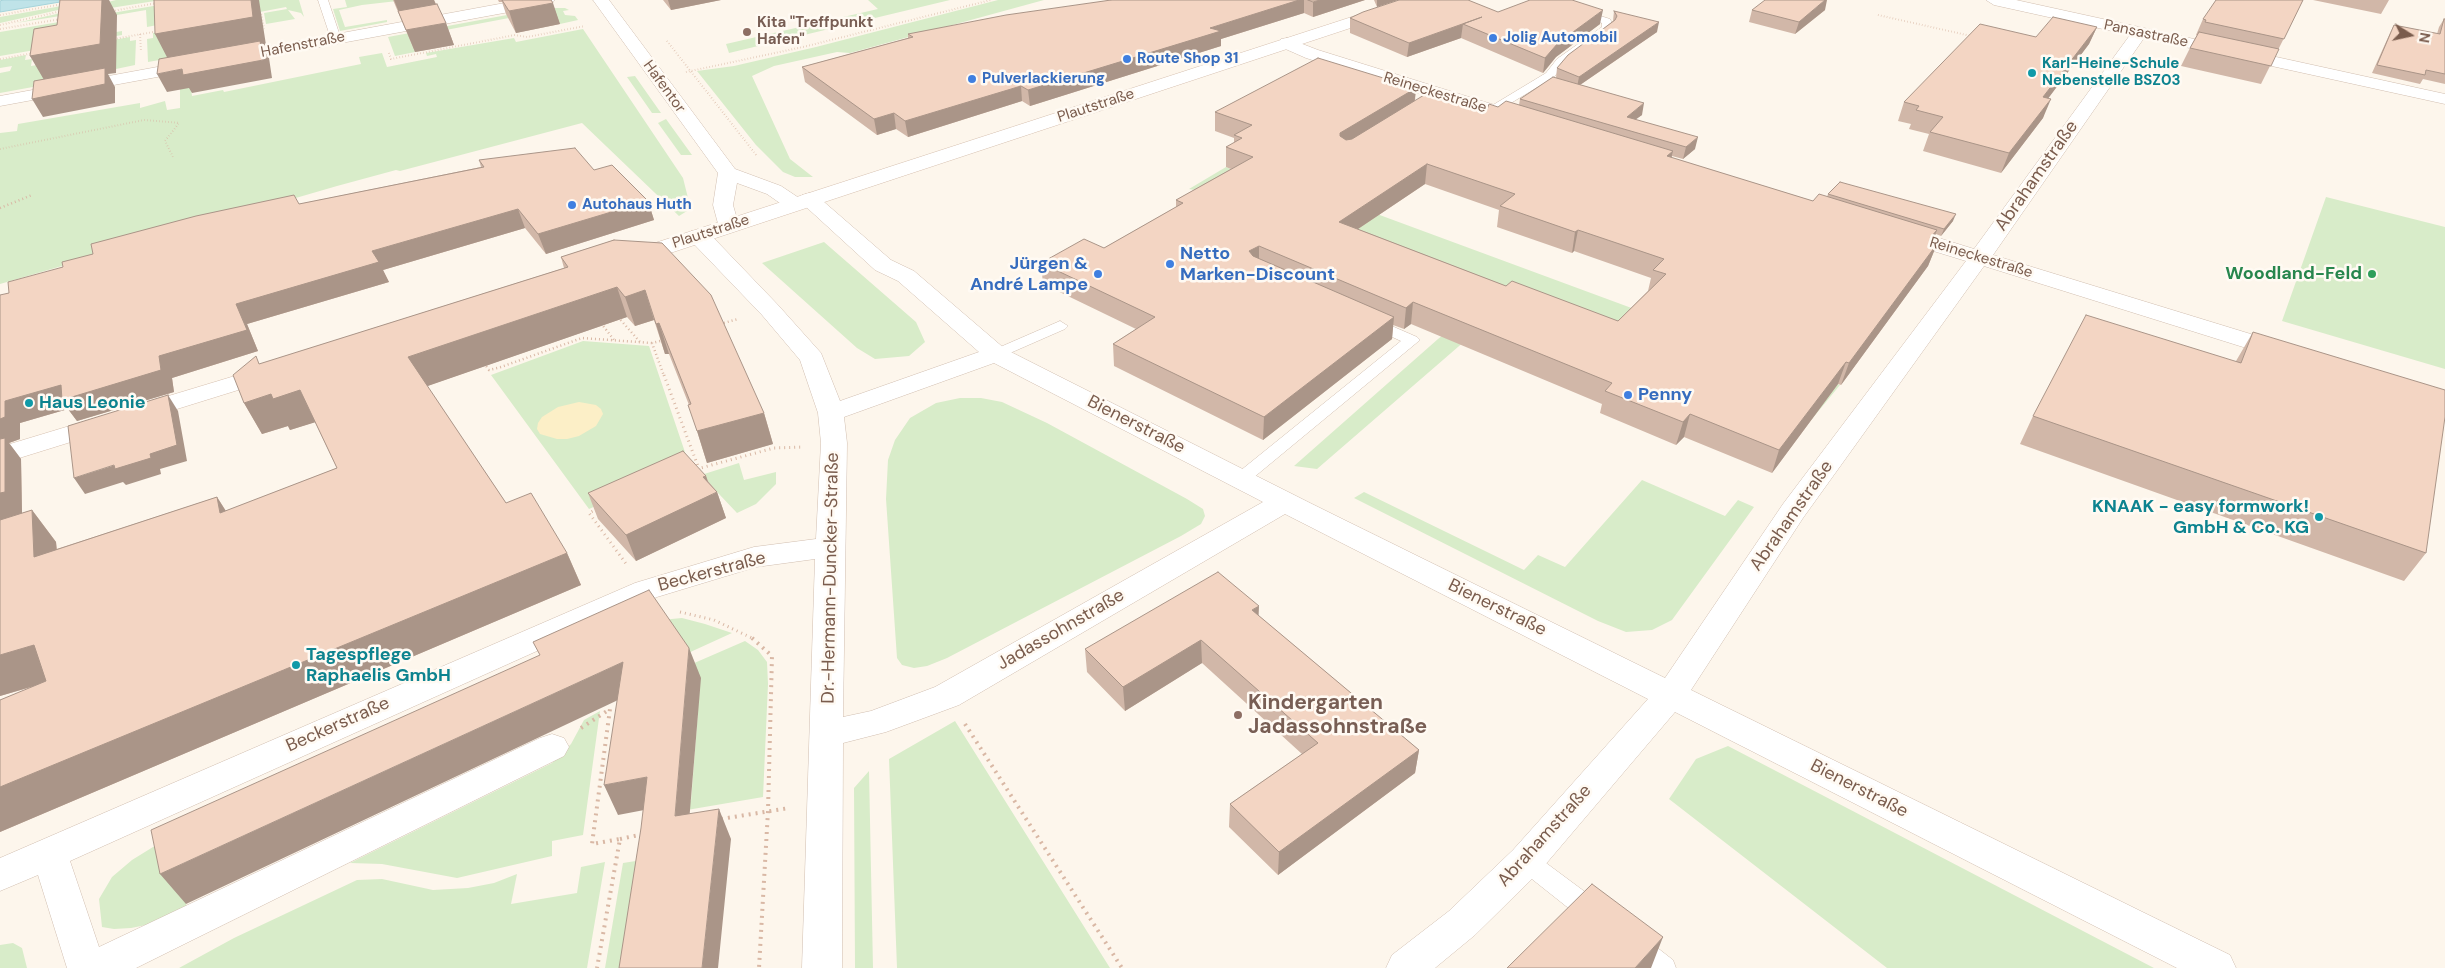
<!DOCTYPE html>
<html>
<head>
<meta charset="utf-8">
<style>
  body { margin:0 }
  #map { position:relative; width:2445px; height:968px; overflow:hidden; background:#fdf6ec; font-family:"DM Sans",sans-serif }
  canvas { display:block }
  .north { position:absolute; left:2385px; top:10px; width:50px; height:50px; -webkit-text-stroke:4px #fffaf3; paint-order:stroke; rotate:100deg; font-size:14px; font-weight:700; line-height:20px; text-align:center; color:#7a5c4d }
  .north::after { content:''; display:block; margin:auto; width:18px; height:22px; background:#7a5c4d; clip-path:polygon(50% 0,100% 100%,50% 72%,0 100%) }
</style>
</head>
<body>
<div id="map">
<canvas width="2445" height="968"></canvas>
<div class="north">N</div>
</div>
<script>
const context = document.querySelector('canvas').getContext('2d');
context.lineJoin = 'round';
function paint(path, color) {
  context.fillStyle = color;
  context.fill(path, 'evenodd');
}
function poly(rows) {
  const path = new Path2D();
  for (const r of rows) {
    path.moveTo(r[0], r[1]);
    for (let i = 2; i < r.length; i += 2) path.lineTo(r[i], r[i + 1]);
  }
  return path;
}
function trace(path, color, width, dash) {
  context.strokeStyle = color;
  context.lineWidth = width;
  context.lineCap = dash ? 'butt' : 'round';
  context.setLineDash(dash || []);
  context.stroke(path);
}
function label(font, color, halo, rows, align = 'center') {
  context.font = font + ' "DM Sans",sans-serif';
  context.lineWidth = 5;
  context.setLineDash([]);
  context.textBaseline = 'middle';
  context.strokeStyle = halo;
  context.fillStyle = color;
  for (const [text, x, y, turn = 0] of rows) {
    context.save();
    context.translate(x, y);
    context.rotate((+turn || 0) * Math.PI / 180);
    context.textAlign = isNaN(turn) ? turn : align;
    if (halo) context.strokeText(text, 0, 0);
    context.fillText(text, 0, 0);
    context.restore();
  }
}
paint(poly([
  [116,0,161,0,16,23,70,11],
  [259,0,299,0,304,17,301,13,288,10,295,19,266,24,264,13,287,9,286,7,223,19],
  [345,0,406,0,362,5,339,10,345,27,387,20,387,22,340,31,333,9,347,7],
  [868,0,950,0,729,53,726,44,878,9],
  [998,0,1044,0,850,53,837,52,774,66,752,76,790,159,813,177,795,177,783,172,756,145,697,71,734,66,816,47],
  [171,3,173,22,147,27,146,10,76,22,75,39,122,31,122,35,0,56,0,32],
  [67,5,67,8,0,23,0,17],
  [545,8,565,8,569,10,563,11,565,15,575,16,578,20,560,24,551,10,409,37,415,52,395,56,388,37],
  [175,29,171,58,148,62,147,39,153,38,153,33],
  [583,29,683,178,690,206,687,211,679,216,582,123,400,171,396,170,337,186,0,284,0,133,17,131,18,124,140,103,140,108,165,101,167,110,180,108,180,83,190,81,192,96,223,90,224,92,361,64,359,57,382,53,387,67,437,57,436,54,427,56,426,53,514,38,516,42],
  [130,37,130,41,136,40,135,65,116,69,116,46,50,51],
  [26,55,25,60,32,59,31,66,50,63,71,80,0,93,0,73,10,71,12,66,0,68,0,60],
  [635,76,661,113,652,113,627,77],
  [666,119,692,155,681,155,658,123],
  [1226,167,1298,194,1358,207,1840,385,1812,419,1525,309,1488,321,1317,469,1294,466,1438,339,1500,291,1212,193,1189,189],
  [2326,197,2445,227,2445,369,2282,321],
  [824,242,916,322,925,342,909,356,875,359,857,348,762,263],
  [583,341,649,346,689,464,589,509,491,375],
  [960,398,981,398,1002,402,1047,423,1187,499,1203,509,1205,516,1201,524,1181,536,947,658,927,666,914,668,902,665,897,658,886,499,888,460,895,440,910,418,936,403],
  [739,463,744,480,776,472,776,484,756,504,737,513,701,475],
  [1642,480,1725,516,1738,500,1754,507,1672,620,1652,630,1626,632,1598,621,1354,498,1364,492,1524,570,1538,555,1565,567],
  [682,618,705,624,732,633,686,654,661,620],
  [745,641,758,650,767,662,768,684,763,797,687,810,688,802,691,801,698,712,692,664],
  [600,711,583,835,552,841,552,856,457,878,382,864,350,863,552,763,571,744,584,720],
  [955,721,1110,968,897,968,889,759],
  [1728,746,2154,968,1887,968,1669,799,1696,759],
  [869,771,873,968,855,968,854,788],
  [233,813,177,860,187,908,151,924,131,928,114,929,102,927,99,899,112,877,132,860,153,847],
  [655,858,639,968,605,968,623,863],
  [605,862,587,968,179,968,234,938,357,880,382,879,433,890,468,888,494,883,517,874,511,904,577,893,581,867],
  [13,943,22,948,27,968,0,968,0,945]
]), '#d8ecc9');
paint(poly([
  [579,402,596,405,601,409,603,414,596,426,579,436,567,439,557,439,540,434,537,429,538,423,542,417,558,407]
]), '#fcefc7');
const water = poly([
  [3,0,72,0,0,12,0,1,3,0]
]);
paint(water, '#bfe3e8');
trace(water, '#a5d3da', 1);
const lane = poly([
  [318,0,328,0,341,39,340,41,336,42,331,39,318,0],
  [1578,9,1610,19,1613,25,1612,28,1565,63,1554,77,1496,112,1488,112,1486,110,1488,108,1546,73,1557,59,1602,27,1602,23,1574,14,1574,10,1578,9],
  [1371,317,1417,337,1420,340,1247,483,1235,483,1232,479,1235,475,1401,341,1366,325,1363,322,1371,317],
  [1060,321,1068,326,1065,329,1001,357,996,359,988,354,991,351,1060,321],
  [1526,851,1534,854,1604,906,1607,914,1604,922,1595,925,1586,922,1518,868,1514,861,1518,854,1526,851],
  [1637,936,1646,939,1673,960,1676,968,1645,968,1628,955,1625,947,1628,939,1637,936]
]);
const street = poly([
  [521,0,555,0,547,5,0,106,0,96,521,0],
  [593,0,609,0,735,169,781,186,799,198,802,195,809,193,816,195,891,260,914,271,1005,349,1310,503,1665,678,1783,504,1966,261,1891,238,1888,233,1891,228,1899,227,1907,228,1974,249,2130,35,1994,5,1986,0,2016,0,2445,94,2445,104,2144,38,1993,255,2293,347,2296,352,2293,357,2284,359,2275,357,1984,266,1803,518,1691,690,2230,955,2236,968,2177,968,1675,712,1539,872,1475,935,1435,968,1386,968,1392,955,1449,911,1513,850,1648,699,1285,514,959,705,886,732,843,743,842,968,802,968,815,559,756,567,657,597,70,861,99,947,540,738,552,734,564,738,569,747,564,756,136,968,67,968,38,875,0,891,0,858,635,583,754,547,816,539,821,443,818,413,800,360,762,315,691,241,688,236,691,231,699,230,707,231,778,305,821,353,840,401,979,352,898,281,875,270,804,205,801,208,794,210,787,208,767,194,737,183,733,205,739,226,736,231,728,232,720,231,713,205,718,173,593,0],
  [994,363,1263,502,935,687,871,711,843,717,847,443,844,417,994,363],
  [1287,38,1318,50,1530,116,1532,120,1530,124,1523,126,1516,124,1306,58,1281,47,1279,43,1281,39,1287,38]
]);
const secondary = poly([
  [1404,0,1428,0,1426,3,637,264,629,266,621,264,618,259,621,254,1404,0],
  [271,365,280,367,283,372,280,377,0,464,0,447,271,365]
]);
trace(lane, '#d1beb0', 1);
trace(street, '#d1beb0', 1);
trace(secondary, '#d6c0b0', 1);
trace(poly([
  [112,11,157,3],
  [259,13,261,13,264,29],
  [0,15,63,4],
  [1878,15,1971,36],
  [0,25,62,11],
  [0,29,61,19],
  [140,34,141,51],
  [114,39,159,31],
  [667,41,757,156],
  [389,53,391,59,515,35,527,37,585,26],
  [0,59,34,53],
  [686,72,803,47,991,0],
  [0,149,144,120,179,123,165,141,173,157]
]), '#d9b8a5', 2, [0.5, 2.5]);
trace(poly([
  [0,208,32,195],
  [618,317,640,342],
  [601,323,614,340],
  [720,324,738,319],
  [664,340,652,343,664,376],
  [484,363,489,370,501,367,582,338,652,343]
]), '#d9b8a5', 2.5, [1, 3]);
trace(poly([
  [664,375,699,469],
  [697,469,774,448,803,447],
  [597,509,589,513,627,565],
  [680,612,714,620,754,639]
]), '#d9b8a5', 3, [1, 4]);
trace(poly([
  [752,638,772,656,768,811,759,968],
  [965,724,1122,968],
  [581,728,610,709,592,844,620,839,597,968],
  [721,819,789,808],
  [620,839,644,834]
]), '#d9b8a5', 4, [2, 5]);
paint(lane, '#fff');
paint(street, '#fff');
paint(secondary, '#fff');
paint(poly([
  [393,0,434,0,446,23,454,45,415,52],
  [498,0,551,0,560,24,516,33,506,14,502,2,499,2],
  [663,0,721,0,671,10],
  [1111,0,1365,0,1313,17,1304,13,1221,39,1221,46,1030,106,1022,101,908,137,896,129,877,135,805,82,802,67,908,38,908,34],
  [1374,0,1398,0,1377,7],
  [2303,0,2261,84,2181,66,2190,48,2197,35,2196,35,2203,19],
  [2313,0,2389,0,2381,14],
  [1752,10,1825,10,1795,34,1749,22],
  [1614,11,1657,32,1580,85,1642,115,1635,119,1695,149,1683,159,1672,156,1672,158,1813,201,1827,197,1828,194,1953,221,1941,236,1936,234,1933,241,1937,244,1928,266,1841,385,1838,384,1772,473,1684,437,1676,445,1600,413,1602,404,1411,324,1404,329,1393,325,1392,339,1263,440,1114,366,1113,344,1136,329,1043,284,1041,263,1104,248,1176,207,1176,200,1231,169,1226,167,1226,147,1234,143,1234,138,1215,131,1215,112,1416,88,1415,101,1487,110,1498,107,1519,105,1520,99,1556,78,1557,68,1613,21],
  [1425,184,1499,210,1497,227,1572,253,1574,251,1651,278,1648,291,1618,321,1506,286,1358,229],
  [1498,12,1600,24,1556,57,1543,73,1461,38,1407,57,1350,33,1350,18],
  [2444,19,2445,19,2445,84,2423,79,2420,84,2372,73,2390,33,2394,25,2437,34,2439,27],
  [2097,27,2089,44,2048,98,2043,118,2001,173,1923,151,1929,134,1909,129,1911,124,1898,121,1904,102,2036,37],
  [479,160,648,201,654,220,546,254,525,228,383,270,389,282,247,324,258,351,172,378,174,392,77,421,68,409,20,423,20,439,9,443,21,459,22,513,32,510,56,542,57,549,217,497,226,511,337,468,315,422,290,430,288,426,262,434,244,403,260,364,564,268,561,257,614,240,764,413,773,444,707,463,689,405,669,354,665,354,654,320,635,326,627,317,427,386,506,503,567,553,581,585,0,832,0,700,35,686,0,696,9,293,63,267,299,204,481,167],
  [2253,332,2426,553,2404,581,2020,444,2033,416,2236,361],
  [706,476,708,481,717,492,726,518,636,561,598,519,588,493],
  [1259,616,1419,750,1415,773,1278,875,1229,827,1230,804,1302,754,1202,663,1125,711,1087,672,1085,649]
]), '#d1b7a8');
paint(poly([
  [102,0,109,0,117,15,116,73,108,74,115,87,115,103,43,117,32,99,47,85,30,56],
  [251,0,259,0,266,45,263,46,269,58,272,78,192,93,189,88,167,92,157,74,182,69,263,60,170,63,155,34],
  [394,0,434,0,439,13,402,20],
  [668,0,721,0,671,10],
  [1299,0,1304,0,1304,13,1221,39,1221,46,1030,106,1028,90,1210,28],
  [1320,0,1365,0,1313,17,1313,2],
  [1377,0,1398,0,1377,7],
  [1825,0,1827,0,1825,10,1795,34,1799,22],
  [553,3,560,24,516,33,509,11],
  [1603,10,1600,24,1556,57,1543,73,1545,58,1558,43],
  [1659,22,1657,32,1577,87,1579,77],
  [446,23,454,45,415,52,406,30],
  [1463,24,1461,38,1407,57,1409,43],
  [2097,27,2089,44,2035,116,2043,97],
  [1021,86,1022,101,908,137,905,121],
  [1416,88,1414,107,1339,152,1340,133],
  [2051,99,2043,118,2001,173,2009,153],
  [1644,103,1642,115,1624,128,1627,117],
  [894,113,896,129,877,135,874,119],
  [1698,137,1695,149,1683,159,1686,147],
  [1673,151,1668,171,1667,156],
  [1427,164,1425,184,1337,243,1339,222],
  [648,201,654,220,546,254,538,234],
  [518,209,525,228,383,270,389,282,247,324,258,351,172,378,174,392,77,421,68,409,20,423,20,439,9,443,21,459,22,514,0,521,0,419,5,401,159,356,236,304,372,251],
  [1956,214,1953,221,1941,236,1944,229],
  [1578,230,1574,251,1572,253,1575,232],
  [1937,230,1929,250,1930,238],
  [1937,244,1928,266,1841,385,1849,363],
  [1259,246,1259,267,1249,251],
  [617,287,627,317,422,388,408,357],
  [645,290,654,320,635,326,625,297],
  [1413,302,1411,324,1404,329,1406,308],
  [1394,317,1392,339,1263,440,1264,417],
  [659,323,669,354,665,354,656,324],
  [1846,362,1838,384,1772,473,1779,450],
  [300,390,316,422,290,430,288,426,262,434,244,403,271,394],
  [168,395,178,411,187,461,160,469,161,474,126,485,123,482,85,494,74,478,150,454],
  [764,413,773,444,707,463,697,431],
  [1690,414,1684,437,1676,445,1683,422],
  [706,476,712,495,717,492,726,518,636,561,626,535],
  [217,497,237,529,220,513],
  [32,510,56,542,59,589,34,557],
  [567,553,581,585,0,832,0,787],
  [1259,606,1258,629,1252,610],
  [1201,640,1202,663,1125,711,1123,687],
  [34,645,61,678,0,696,0,655],
  [689,648,701,678,687,846,675,816],
  [623,662,635,692,186,904,160,874],
  [1419,750,1415,773,1278,875,1279,852],
  [647,777,660,807,618,815,604,785],
  [719,809,731,839,718,968,702,968],
  [1663,937,1651,968,1635,968]
]), '#aa9588');
const building = poly([
  [60,0,102,0,100,44,30,56,34,29,57,25,60,0],
  [154,0,251,0,253,17,155,34,154,0],
  [502,0,551,0,553,3,509,11,502,0],
  [1111,0,1299,0,1210,28,1221,31,1028,90,1021,86,905,121,894,113,874,119,802,67,913,37,908,34,1006,15,1111,0],
  [1308,0,1320,0,1313,2,1308,0],
  [1399,0,1468,0,1498,12,1530,0,1572,0,1603,10,1558,43,1545,58,1463,24,1482,17,1409,43,1350,18,1363,12,1399,0],
  [1765,0,1825,0,1799,22,1752,10,1765,0],
  [2216,0,2303,0,2284,39,2205,22,2206,20,2203,19,2216,0],
  [437,4,446,23,406,30,398,11,437,4],
  [1614,11,1659,22,1579,77,1557,68,1568,55,1615,20,1617,16,1614,11],
  [2053,17,2097,27,2043,97,2051,99,2009,153,1930,132,1943,117,1916,110,1919,106,1904,102,1980,24,2036,37,2053,17],
  [2444,19,2445,19,2445,74,2426,70,2425,75,2377,65,2394,25,2440,34,2444,19],
  [2199,32,2279,49,2271,66,2190,48,2199,32],
  [260,41,263,60,183,75,182,69,157,74,159,59,260,41],
  [1318,58,1416,88,1340,133,1340,136,1346,140,1352,139,1429,92,1487,110,1489,104,1498,107,1506,101,1673,151,1667,156,1813,201,1819,194,1937,230,1930,238,1937,244,1849,363,1846,362,1779,450,1690,414,1683,422,1605,391,1612,383,1413,302,1406,308,1259,246,1249,251,1253,256,1394,317,1264,417,1113,344,1155,317,1041,263,1084,239,1104,248,1183,203,1176,200,1253,157,1226,147,1242,138,1234,135,1252,125,1215,112,1318,58],
  [1427,164,1515,194,1500,206,1575,232,1578,230,1664,259,1653,270,1666,274,1618,321,1512,281,1506,286,1339,222,1427,164],
  [105,68,105,84,32,99,34,81,105,68],
  [1553,77,1644,103,1627,117,1698,137,1686,147,1520,99,1553,77],
  [575,148,594,170,612,165,648,201,538,234,518,209,372,251,379,262,236,304,247,330,159,356,161,370,62,400,61,385,5,401,5,417,0,419,0,295,9,293,8,282,63,267,62,262,93,254,91,244,196,216,294,195,299,204,484,167,479,160,575,148],
  [1840,182,1956,214,1944,229,1828,194,1840,182],
  [614,240,662,243,711,295,764,413,697,431,688,405,691,404,659,323,656,324,645,290,625,297,617,287,408,357,506,503,531,493,567,553,0,787,0,700,46,681,34,645,0,655,0,520,32,510,34,557,217,497,220,513,337,468,300,390,273,399,271,394,244,403,233,375,256,356,259,364,568,267,561,257,614,240],
  [2086,315,2241,363,2253,332,2445,390,2445,417,2426,553,2033,416,2086,315],
  [168,395,177,445,150,454,151,458,115,469,114,465,74,478,68,426,168,395],
  [5,438,5,492,0,493,0,439,5,438],
  [683,451,706,476,703,477,717,492,626,535,588,493,683,451],
  [1218,572,1259,606,1252,610,1419,750,1279,852,1230,804,1318,743,1201,640,1123,687,1085,649,1218,572],
  [649,590,689,648,675,816,719,809,702,968,619,968,641,828,647,777,604,785,623,662,160,874,151,830,540,655,533,642,649,590],
  [1592,884,1663,937,1635,968,1507,968,1592,884]
]);
paint(building, '#f3d5c3');
trace(building, '#aa9588', 1);
for (const [x, y, r, color] of [
  [747,32,5,"#8d6e63"],
  [1493,38,5,"#3f7fe0"],
  [1127,59,5,"#3f7fe0"],
  [2032,73,5,"#0f9aa8"],
  [972,79,5,"#3f7fe0"],
  [572,205,5,"#3f7fe0"],
  [1170,264,5,"#3f7fe0"],
  [1098,274,5,"#3f7fe0"],
  [2372,274,5,"#2e9e5b"],
  [1628,395,5,"#3f7fe0"],
  [29,403,5,"#0f9aa8"],
  [2319,517,5,"#0f9aa8"],
  [296,665,5,"#0f9aa8"],
  [1238,715,5,"#8d6e63"]
]) {
  const dot = new Path2D();
  dot.arc(x, y, r, 0, 2 * Math.PI);
  context.fillStyle = color;
  context.fill(dot);
  trace(dot, '#fffaf3', 2);
}
label('bold 15px', '#785e54', '#fffaf3', [
  ["Kita \"Treffpunkt",757,23],
  ["Hafen\"",757,40]
], 'left');
label('15px', '#7a5c4d', '#fffaf3', [
  ["Pansastraße",2146,34,12],
  ["Hafenstraße",303,45,-11],
  ["Hafentor",664,87,54],
  ["Reineckestraße",1435,93,17],
  ["Plautstraße",1096,106,-18],
  ["Plautstraße",711,232,-18],
  ["Reineckestraße",1981,258,17]
]);
label('bold 15px', '#366cbe', '#fffaf3', [
  ["Jolig Automobil",1503,38],
  ["Route Shop 31",1137,59],
  ["Pulverlackierung",982,79],
  ["Autohaus Huth",582,205]
], 'left');
label('bold 15px', '#0d838f', '#fffaf3', [
  ["Karl-Heine-Schule",2042,64],
  ["Nebenstelle BSZ03",2042,81]
], 'left');
label('18px', '#7a5c4d', '#fffaf3', [
  ["Abrahamstraße",2037,176,-55],
  ["Bienerstraße",1136,425,27],
  ["Abrahamstraße",1792,516,-55],
  ["Beckerstraße",712,572,-15],
  ["Dr.-Hermann-Duncker-Straße",831,578,-89],
  ["Bienerstraße",1497,608,26],
  ["Jadassohnstraße",1061,630,-30],
  ["Beckerstraße",338,725,-24],
  ["Bienerstraße",1859,789,27],
  ["Abrahamstraße",1545,836,-48]
]);
label('bold 18px', '#366cbe', '#fffaf3', [
  ["Netto",1180,254],
  ["Marken-Discount",1180,275],
  ["Jürgen &",1088,264,"right"],
  ["André Lampe",1088,285,"right"],
  ["Penny",1638,395]
], 'left');
label('bold 18px', '#27864d', '#fffaf3', [
  ["Woodland-Feld",2362,274]
], 'right');
label('bold 18px', '#0d838f', '#fffaf3', [
  ["Haus Leonie",39,403],
  ["KNAAK - easy formwork!",2309,507,"right"],
  ["GmbH & Co. KG",2309,528,"right"],
  ["Tagespflege",306,655],
  ["Raphaelis GmbH",306,676]
], 'left');
label('bold 21px', '#785e54', '#fffaf3', [
  ["Kindergarten",1248,703],
  ["Jadassohnstraße",1248,727]
], 'left');
</script>
</body>
</html>
